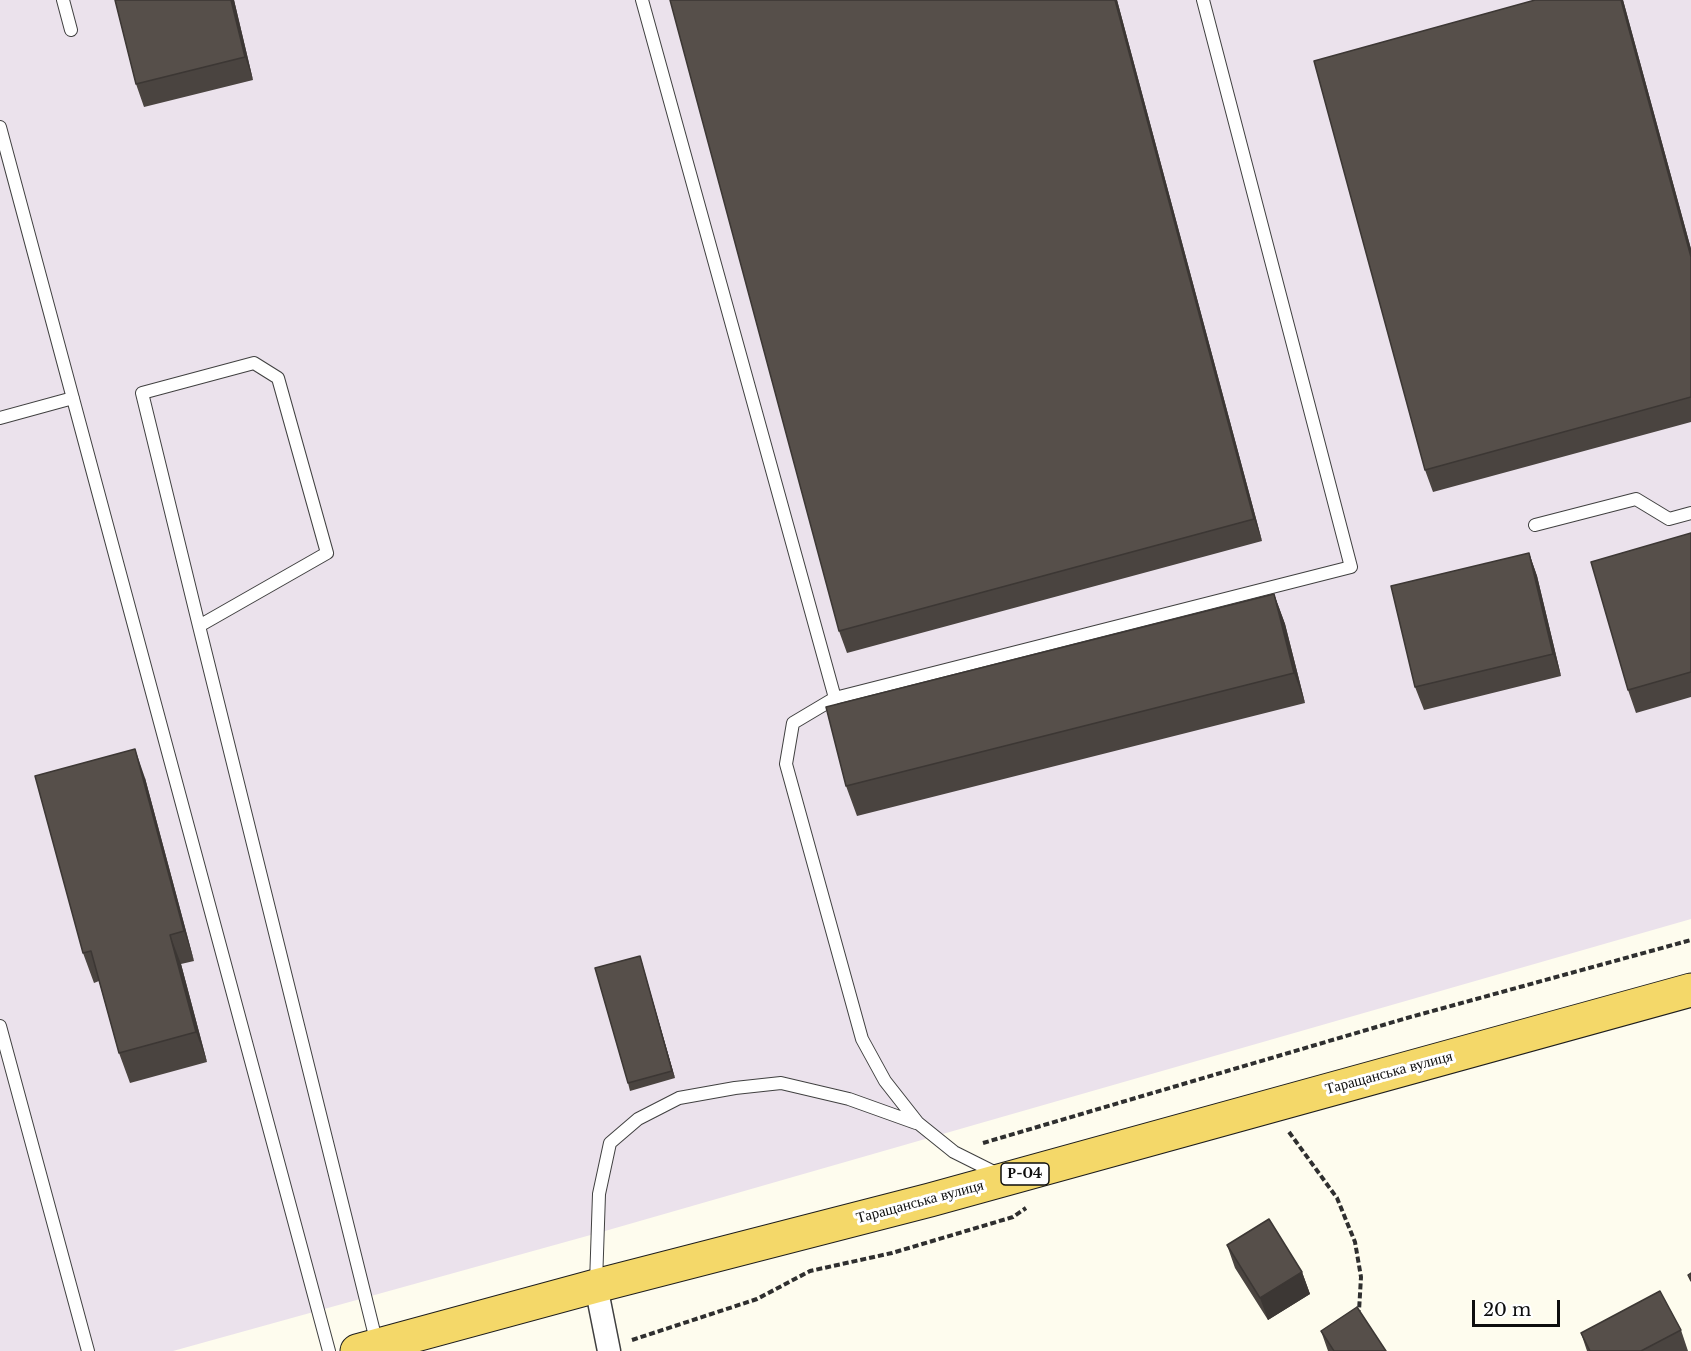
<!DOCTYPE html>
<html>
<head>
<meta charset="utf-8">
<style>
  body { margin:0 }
  #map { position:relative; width:1691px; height:1351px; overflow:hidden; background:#fefcee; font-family:"Libre Baskerville",serif }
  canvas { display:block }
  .scale { position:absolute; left:1472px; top:1300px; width:88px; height:27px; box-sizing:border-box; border:3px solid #0d0d0d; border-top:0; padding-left:8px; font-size:18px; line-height:21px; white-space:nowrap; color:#0d0d0d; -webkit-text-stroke:4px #fff; paint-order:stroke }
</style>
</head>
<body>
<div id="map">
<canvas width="1691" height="1351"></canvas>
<div class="scale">20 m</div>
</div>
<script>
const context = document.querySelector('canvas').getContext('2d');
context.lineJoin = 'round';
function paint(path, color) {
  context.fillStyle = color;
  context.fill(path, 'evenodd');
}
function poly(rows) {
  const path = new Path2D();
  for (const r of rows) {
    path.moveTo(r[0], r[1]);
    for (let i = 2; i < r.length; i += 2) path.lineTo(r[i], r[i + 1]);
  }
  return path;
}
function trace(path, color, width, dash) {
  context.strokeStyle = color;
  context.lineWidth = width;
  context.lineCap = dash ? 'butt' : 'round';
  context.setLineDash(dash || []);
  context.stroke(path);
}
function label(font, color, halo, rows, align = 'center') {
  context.font = font + ' "Libre Baskerville",serif';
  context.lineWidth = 6;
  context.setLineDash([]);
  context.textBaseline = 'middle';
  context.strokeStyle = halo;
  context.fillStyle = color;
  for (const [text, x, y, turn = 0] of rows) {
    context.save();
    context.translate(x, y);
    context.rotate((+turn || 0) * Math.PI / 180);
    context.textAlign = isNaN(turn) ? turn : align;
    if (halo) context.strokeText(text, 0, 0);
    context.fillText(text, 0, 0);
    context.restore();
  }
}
paint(poly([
  [0,0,1691,0,1691,919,605,1231,173,1351,0,1351]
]), '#ebe2ec');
const lane = poly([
  [63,0,71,30],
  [642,0,835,698],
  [0,127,329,1351],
  [0,418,73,398],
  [1535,525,1636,499,1669,519,1691,513],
  [199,626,327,553,278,378,254,363,142,393,199,626,377,1344],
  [0,1026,88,1351],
  [998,1174,954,1152,918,1123,885,1081,862,1039,786,764,793,723,835,698,1351,567,1203,0],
  [596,1283,599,1194,610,1143,638,1119,679,1098,735,1088,781,1083,849,1099,916,1123]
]);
const street = poly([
  [596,1286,609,1351]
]);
const primary = poly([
  [357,1351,596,1286,930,1200,1691,990]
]);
trace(lane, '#404040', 14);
trace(street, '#404040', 25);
trace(primary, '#1e1e1e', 35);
trace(poly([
  [1289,1132,1337,1198,1355,1242,1361,1277,1359,1311],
  [983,1143,1407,1018,1691,940],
  [632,1340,757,1299,810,1271,892,1253,1013,1217,1026,1208]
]), '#2f2f2f', 4, [6, 3]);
trace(lane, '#fff', 12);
trace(street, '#fff', 22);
trace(primary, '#f4d869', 33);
paint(poly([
  [115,0,234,0,253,80,144,107,136,84],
  [1117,0,1262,541,847,653,839,631],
  [1535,0,1623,0,1691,249,1691,422,1433,492,1425,470],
  [1691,533,1691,697,1636,713,1628,690],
  [1529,553,1537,576,1561,676,1424,710,1415,687],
  [1274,594,1285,624,1305,703,857,816,846,786],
  [145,778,194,961,181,964,207,1062,130,1083,119,1053,99,981,94,983,83,953],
  [640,956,675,1078,630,1091,628,1083],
  [1227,1245,1302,1272,1310,1294,1268,1320,1235,1268],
  [1681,1330,1688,1351,1587,1351,1581,1333],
  [1321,1331,1386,1351,1328,1351]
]), '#4a4440');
paint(poly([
  [231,0,234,0,253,80,245,57],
  [1115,0,1117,0,1262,541,1254,519],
  [1621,0,1623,0,1691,249,1691,257],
  [1529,553,1537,576,1561,676,1553,654],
  [1274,594,1285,624,1305,703,1294,673],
  [135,749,145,778,194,961,184,931],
  [170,935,181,964,207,1062,196,1032],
  [640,956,642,964,675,1078,672,1071],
  [1302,1272,1310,1294,1268,1320,1260,1298]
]), '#3c3734');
const building = poly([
  [115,0,231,0,245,57,136,84,115,0],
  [670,0,1115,0,1254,519,839,631,670,0],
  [1535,0,1621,0,1691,257,1691,397,1425,470,1314,61,1535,0],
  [1691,533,1691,672,1628,690,1591,562,1691,533],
  [1529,553,1553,654,1415,687,1391,586,1529,553],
  [1274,594,1294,673,846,786,826,707,1274,594],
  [135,749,184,931,170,935,196,1032,119,1053,91,951,83,953,35,776,135,749],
  [640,956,672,1071,628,1083,595,968,640,956],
  [1269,1219,1302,1272,1260,1298,1227,1245,1269,1219],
  [1691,1273,1691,1281,1688,1275,1691,1273],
  [1660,1291,1681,1330,1641,1351,1590,1351,1581,1333,1660,1291],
  [1357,1307,1386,1351,1334,1351,1321,1331,1357,1307]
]);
paint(building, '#564f4a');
trace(building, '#3c3734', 1.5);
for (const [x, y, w] of [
  [1025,1174,48]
]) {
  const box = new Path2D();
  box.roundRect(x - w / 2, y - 11, w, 22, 4.5);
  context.fillStyle = '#fff';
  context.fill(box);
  trace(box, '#0d0d0d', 1.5);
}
label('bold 14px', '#0d0d0d', null, [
  ["Р-04",1025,1174]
]);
label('15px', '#0d0d0d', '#fff', [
  ["Таращанська вулиця",1389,1073,-15],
  ["Таращанська вулиця",920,1202,-15]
]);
</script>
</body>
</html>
